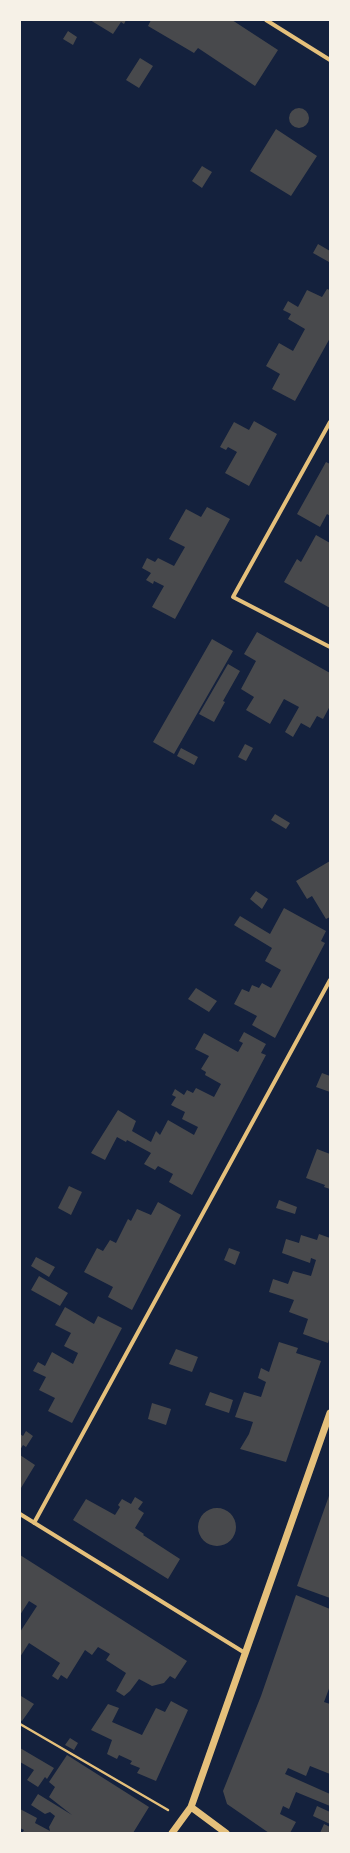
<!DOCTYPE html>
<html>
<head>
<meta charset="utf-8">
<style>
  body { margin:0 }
  #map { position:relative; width:350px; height:1853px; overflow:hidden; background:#14213d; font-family:"PT Sans Narrow",sans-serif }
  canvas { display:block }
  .frame { position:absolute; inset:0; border:21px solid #f6f1e7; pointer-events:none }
</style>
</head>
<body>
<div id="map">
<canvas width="350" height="1853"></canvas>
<div class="frame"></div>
</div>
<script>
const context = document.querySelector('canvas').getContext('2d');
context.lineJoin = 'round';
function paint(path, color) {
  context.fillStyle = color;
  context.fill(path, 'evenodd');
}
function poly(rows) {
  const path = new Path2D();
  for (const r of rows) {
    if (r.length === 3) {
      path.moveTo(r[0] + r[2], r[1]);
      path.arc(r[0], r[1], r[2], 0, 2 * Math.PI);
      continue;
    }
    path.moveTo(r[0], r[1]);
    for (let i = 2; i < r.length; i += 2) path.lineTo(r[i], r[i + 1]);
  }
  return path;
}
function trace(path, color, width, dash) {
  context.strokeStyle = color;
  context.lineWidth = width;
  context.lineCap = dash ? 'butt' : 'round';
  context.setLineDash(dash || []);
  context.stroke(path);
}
paint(poly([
  [90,20,126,20,124,24,121,22,113,34],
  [151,20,232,20,278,50,255,86,198,48,194,53,148,26],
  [68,31,77,37,73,45,63,39],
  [140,58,153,66,139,88,126,80],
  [299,118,10],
  [276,129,317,156,291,196,250,171],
  [202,166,212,172,202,188,192,181],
  [318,244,330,251,329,262,313,253],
  [327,289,330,290,330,338,295,401,272,389,280,374,266,366,279,343,293,351,305,329,288,319,291,314,283,310,288,301,298,307,307,290,322,297],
  [254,421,277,434,249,486,225,473,237,452,228,447,226,450,220,447,234,422,249,430],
  [326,462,330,464,330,516,327,514,320,527,297,514],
  [207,507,230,519,175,619,152,607,164,586,154,581,153,584,146,580,151,573,142,568,147,558,155,562,158,558,174,566,185,547,169,539,186,509,201,517],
  [316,535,330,543,330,608,284,582,297,559,301,562],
  [257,632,330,673,330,706,323,719,317,716,310,728,301,723,293,737,285,732,299,707,284,699,270,724,246,710,254,697,241,689,256,661,244,654],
  [212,639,233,651,174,754,153,742],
  [228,664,240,671,223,701,225,702,214,722,199,714],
  [245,744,253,748,246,761,238,757],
  [181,748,198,757,194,765,177,756],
  [275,814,290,823,286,829,271,820],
  [330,861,330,917,326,919,312,896,307,899,296,881],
  [256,891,268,899,262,909,250,899],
  [284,908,326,931,321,941,325,943,275,1038,252,1025,257,1016,234,1004,242,989,249,992,252,985,259,988,262,983,271,988,281,970,265,961,272,948,234,925,240,916,270,934],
  [196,988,217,1001,209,1012,188,999],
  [244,1032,266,1044,261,1053,266,1055,192,1195,169,1182,173,1174,158,1166,155,1170,144,1164,151,1153,127,1140,126,1142,117,1137,105,1160,91,1153,118,1110,136,1121,132,1131,151,1142,156,1131,160,1135,168,1120,194,1135,198,1127,182,1119,185,1112,171,1105,176,1097,172,1095,175,1089,184,1095,187,1090,193,1093,196,1088,214,1097,221,1084,205,1075,206,1072,201,1069,209,1056,195,1049,204,1033,238,1052,243,1043,239,1041],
  [322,1073,330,1076,330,1092,316,1087],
  [317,1149,330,1154,330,1189,324,1187,325,1185,306,1178],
  [69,1186,82,1192,71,1215,58,1208],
  [279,1200,297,1207,295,1214,276,1208],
  [158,1202,181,1215,132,1310,108,1297,113,1287,84,1272,97,1248,103,1251,110,1240,116,1243,128,1219,131,1221,137,1209,151,1215],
  [319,1234,330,1238,330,1336,328,1343,303,1334,308,1319,289,1312,294,1300,269,1292,273,1279,288,1284,293,1271,311,1276,316,1260,311,1258,310,1263,282,1253,286,1239,299,1243,301,1235,317,1240],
  [229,1248,240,1252,235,1265,224,1260],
  [36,1257,55,1267,49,1277,31,1266],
  [39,1276,68,1293,60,1306,31,1290],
  [65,1307,94,1324,98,1316,122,1328,72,1423,48,1411,55,1398,39,1390,46,1377,33,1371,38,1362,45,1366,52,1352,73,1364,78,1353,64,1346,71,1333,55,1325],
  [279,1342,298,1348,296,1353,321,1361,286,1462,240,1449,249,1434,253,1422,235,1417,244,1392,261,1397,266,1382,258,1378,261,1368,269,1372],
  [176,1349,198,1357,192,1372,169,1364],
  [210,1392,233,1400,229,1413,205,1405],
  [152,1403,171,1409,166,1425,148,1419],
  [26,1431,33,1436,26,1447,23,1445,20,1450,20,1434,23,1436],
  [20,1455,35,1465,21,1488,20,1487],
  [330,1493,330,1598,297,1586],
  [135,1497,143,1502,138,1509,144,1513,135,1528,144,1534,143,1535,180,1559,168,1579,73,1520,86,1499,115,1515,120,1507,118,1505,122,1499,131,1504],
  [217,1527,19],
  [20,1555,187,1661,175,1679,170,1676,164,1683,152,1686,139,1679,130,1691,124,1696,116,1691,126,1673,106,1660,110,1654,98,1647,92,1655,85,1650,67,1679,61,1675,58,1680,52,1676,60,1663,29,1643,20,1657,20,1632,37,1606,29,1601,20,1615],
  [296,1595,330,1609,330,1686,324,1702,330,1704,330,1774,310,1766,306,1776,288,1768,285,1774,330,1794,330,1806,296,1792,289,1809,283,1806,280,1814,296,1822,290,1833,269,1833,227,1804,223,1791,261,1696],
  [21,1696,34,1704,22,1721,20,1720],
  [171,1701,188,1710,156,1781,137,1773,140,1768,130,1764,132,1761,119,1755,117,1759,107,1754,112,1740,91,1730,108,1704,119,1708,112,1722,142,1735,156,1708,165,1712],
  [70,1738,78,1743,74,1750,65,1745],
  [20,1748,54,1768,47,1779,45,1777,38,1787,27,1780,34,1770,20,1762],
  [67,1755,149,1807,133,1833,22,1833,24,1830,20,1828,20,1809,37,1818,35,1823,50,1831,49,1827,55,1816,50,1812,45,1814,31,1805,38,1794,72,1815,49,1797,55,1787,49,1782],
  [317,1806,330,1812,330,1824,313,1816],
  [324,1824,330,1827,330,1833,320,1833]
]), '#48494c');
trace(poly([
  [20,1724,168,1810]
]), '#e5c07b', 2.5);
trace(poly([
  [266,20,330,60],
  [330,422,233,597,330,647],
  [20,1514,245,1653],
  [34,1523,330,980]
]), '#e5c07b', 4);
trace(poly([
  [191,1807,226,1833],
  [172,1833,191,1807,330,1413]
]), '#e5c07b', 7);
</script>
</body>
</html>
